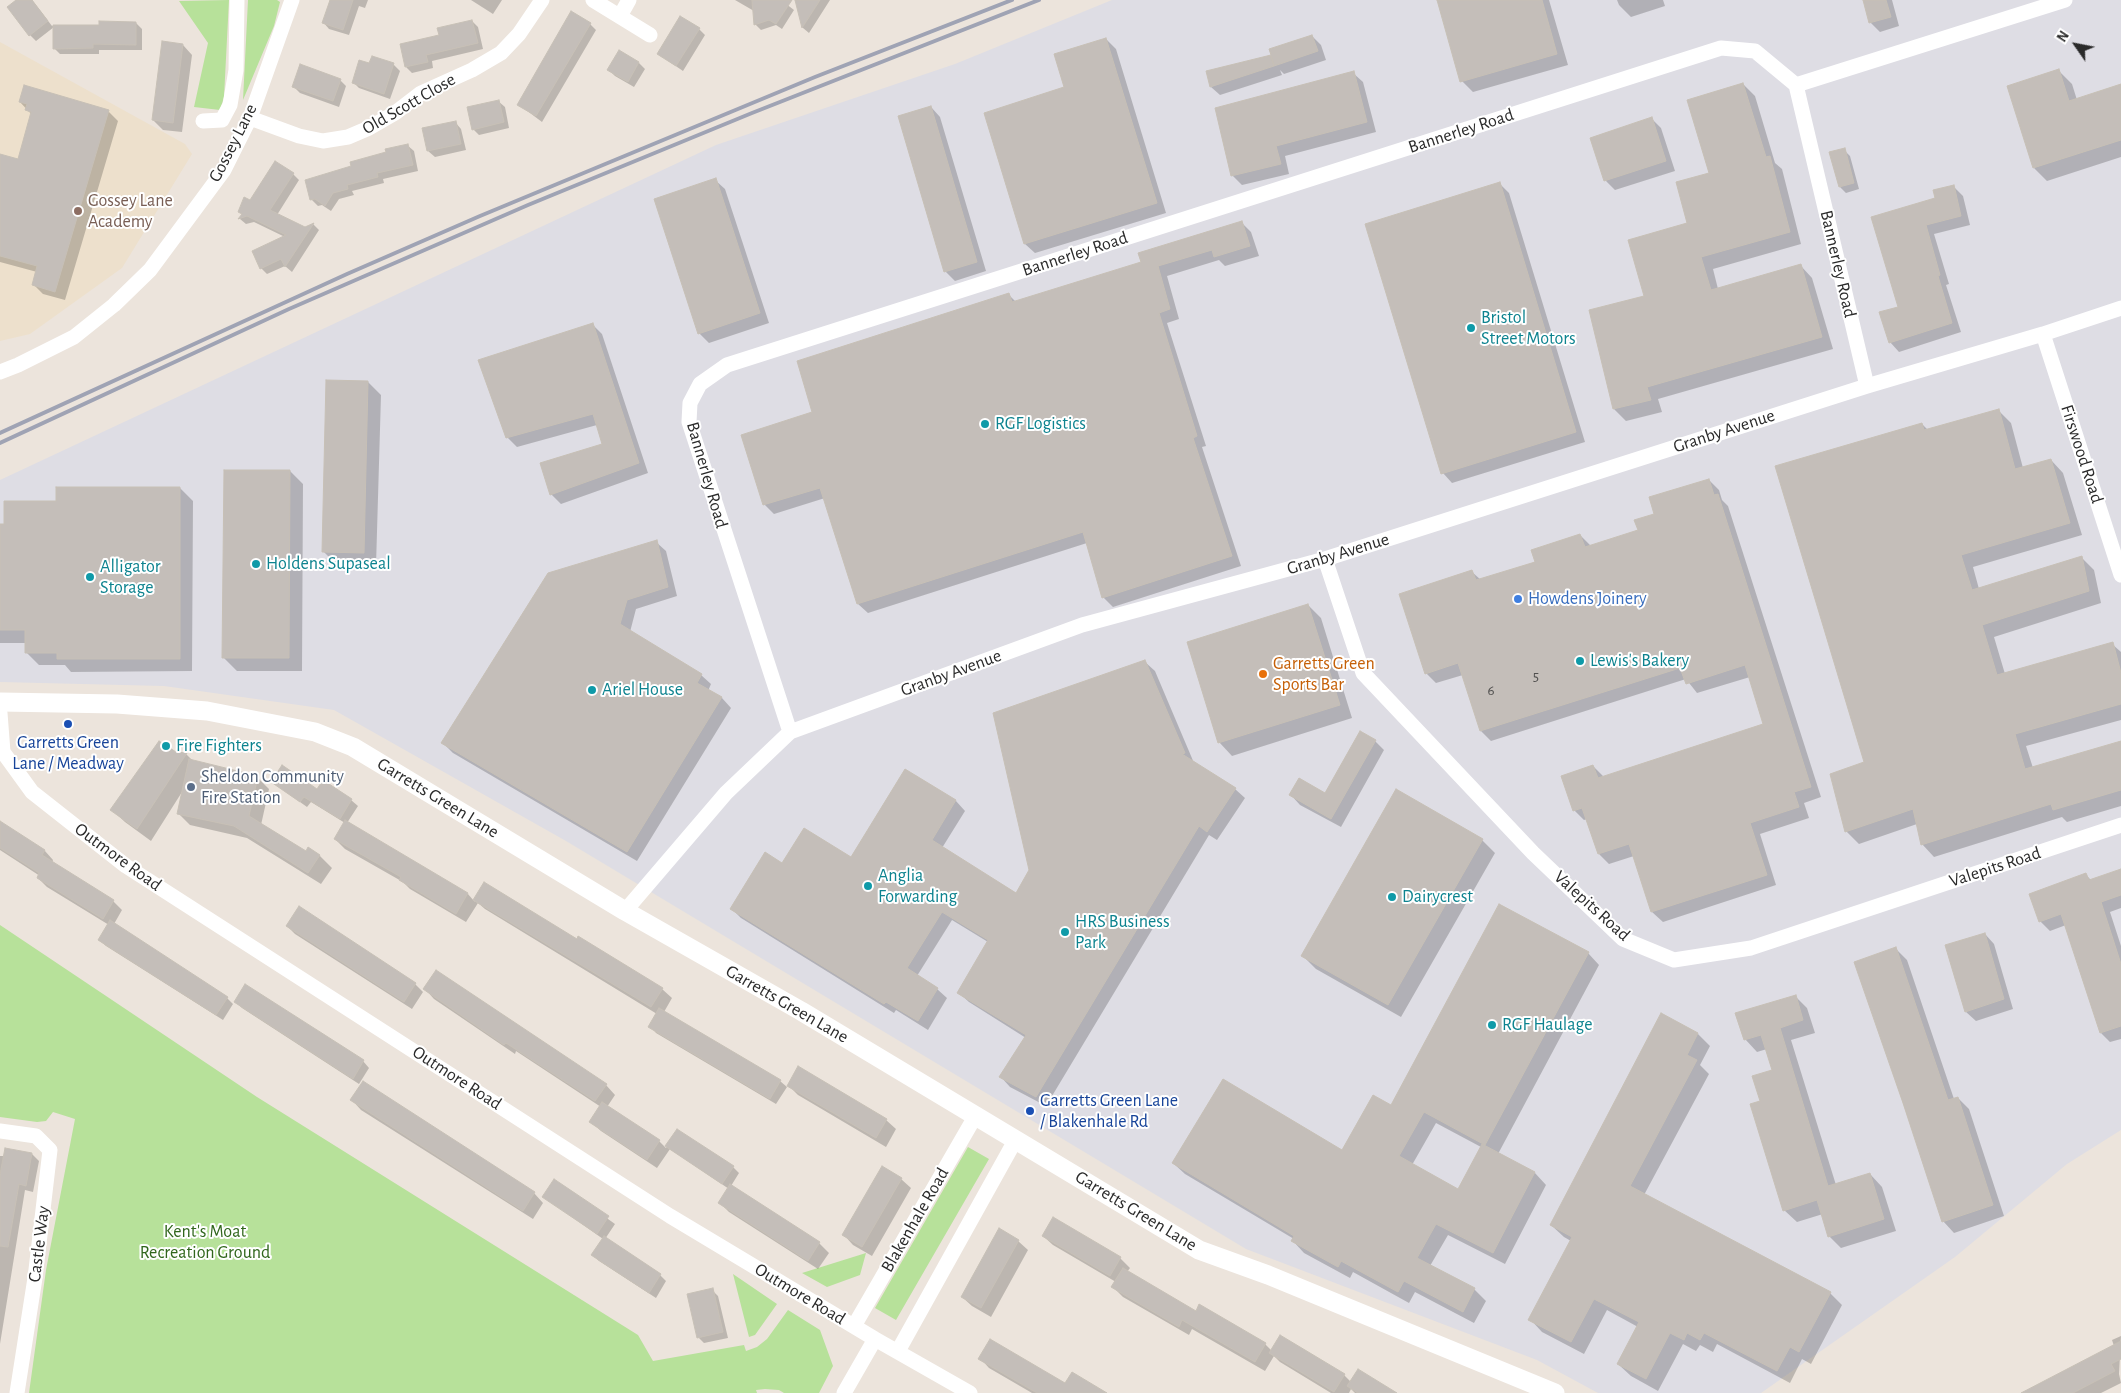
<!DOCTYPE html>
<html>
<head>
<meta charset="utf-8">
<style>
  body { margin:0 }
  #map { position:relative; width:2121px; height:1393px; overflow:hidden; background:#ece4dc; font-family:"Alegreya Sans",sans-serif }
  canvas { display:block }
  .north { position:absolute; left:2051px; top:20px; width:50px; height:50px; -webkit-text-stroke:4px #fff; paint-order:stroke; rotate:303deg; font-size:14px; font-weight:700; line-height:20px; text-align:center; color:#2a2a2a }
  .north::after { content:''; display:block; margin:auto; width:18px; height:22px; background:#2a2a2a; clip-path:polygon(50% 0,100% 100%,50% 72%,0 100%) }
</style>
</head>
<body>
<div id="map">
<canvas width="2121" height="1393"></canvas>
<div class="north">N</div>
</div>
<script>
const context = document.querySelector('canvas').getContext('2d');
context.lineJoin = 'round';
function paint(path, color) {
  context.fillStyle = color;
  context.fill(path, 'evenodd');
}
function poly(rows) {
  const path = new Path2D();
  for (const r of rows) {
    path.moveTo(r[0], r[1]);
    for (let i = 2; i < r.length; i += 2) path.lineTo(r[i], r[i + 1]);
  }
  return path;
}
function trace(path, color, width, dash) {
  context.strokeStyle = color;
  context.lineWidth = width;
  context.lineCap = dash ? 'butt' : 'round';
  context.setLineDash(dash || []);
  context.stroke(path);
}
function label(font, color, halo, rows, align = 'center') {
  context.font = font + ' "Alegreya Sans",sans-serif';
  context.lineWidth = 4;
  context.setLineDash([]);
  context.textBaseline = 'middle';
  context.strokeStyle = halo;
  context.fillStyle = color;
  for (const [text, x, y, turn = 0] of rows) {
    context.save();
    context.translate(x, y);
    context.rotate((+turn || 0) * Math.PI / 180);
    context.textAlign = isNaN(turn) ? turn : align;
    if (halo) context.strokeText(text, 0, 0);
    context.fillText(text, 0, 0);
    context.restore();
  }
}
paint(poly([
  [1112,0,2121,0,2121,1130,2067,1164,1955,1257,1761,1393,1598,1393,1537,1360,1246,1249,566,841,334,710,164,686,0,682,0,480,716,145,955,64]
]), '#dedde4');
paint(poly([
  [0,42,185,144,192,154,122,268,30,334,0,341]
]), '#ede0cc');
paint(poly([
  [229,0,224,97,220,110,194,107,208,43,179,1],
  [248,0,277,0,280,2,274,26,243,100],
  [0,925,257,1097,638,1335,653,1361,744,1345,746,1351,757,1347,767,1339,788,1310,820,1330,833,1366,819,1393,784,1393,779,1390,765,1389,756,1390,757,1393,29,1393,46,1270,75,1119,53,1112,46,1121,37,1122,0,1117],
  [968,1147,989,1159,896,1320,875,1308],
  [866,1253,860,1275,827,1287,802,1273],
  [733,1274,777,1304,755,1335,749,1337]
]), '#b7e19a');
paint(poly([
  [18,0,32,0,52,26,100,26,136,23,142,29,142,50,99,50,99,54,60,54,54,48,54,27,36,41,30,35],
  [331,0,368,0,365,8,359,6,349,35,329,29,323,22],
  [471,0,502,0,493,14],
  [735,0,781,0,794,10,782,29,776,25,761,30,755,24,754,11],
  [796,0,830,0,809,33,803,28],
  [1438,0,1549,0,1568,65,1473,92,1462,81],
  [1617,0,1663,0,1665,6,1631,17,1619,5],
  [1864,0,1892,0,1899,26,1880,32,1870,22],
  [472,21,478,27,483,49,432,61,433,68,412,73,406,67,440,36],
  [590,24,596,30,542,122,518,104],
  [699,29,705,35,683,71,658,54],
  [1312,36,1321,45,1326,60,1284,74,1280,70,1282,75,1220,95,1211,87],
  [1106,39,1116,49,1166,213,1035,253,1025,244,1066,88],
  [183,45,192,55,182,132,163,130,153,120],
  [620,52,639,63,645,69,634,87,615,76,609,70],
  [393,64,400,71,390,99,359,88,353,82,370,65],
  [2059,71,2072,84,2077,100,2121,85,2121,157,2047,181,2034,168],
  [1353,73,1363,82,1376,132,1285,156,1289,174,1242,185,1232,175],
  [340,80,346,86,339,107,300,93,293,86],
  [1743,84,1755,96,1775,163,1782,169,1801,244,1713,269,1718,289,1801,266,1812,278,1833,349,1658,399,1662,412,1626,421,1614,409,1645,297,1689,224,1710,174],
  [498,101,505,107,509,128,479,135,473,129],
  [20,102,108,111,118,121,65,300,43,294,33,284,37,272,0,262,0,155,19,160,32,115],
  [931,107,940,117,986,271,955,281,945,271],
  [1652,119,1661,128,1675,171,1615,190,1606,181,1592,138],
  [455,122,461,129,466,150,435,157,428,151],
  [407,145,414,151,418,171,383,179,384,183,352,191,354,195,339,199,331,211,322,205,318,206,311,199,387,153],
  [1844,150,1850,156,1859,189,1846,193,1840,187],
  [293,174,299,180,277,215,304,228,313,224,319,230,292,272,285,266,267,274,261,268,285,237,254,222,246,224,240,219,242,214,239,211,251,202],
  [715,180,725,189,769,323,709,343,699,333],
  [1500,184,1509,193,1585,442,1452,483,1443,473],
  [1953,186,1963,196,1970,225,1934,234,1949,284,1946,285,1961,332,1899,352,1890,342,1899,307,1873,217,1936,199],
  [1242,223,1251,232,1259,256,1225,266,1219,260,1167,276,1179,319,1167,323,1206,446,1202,447,1241,566,1113,607,1103,597,1087,543,868,613,858,604,825,498,774,514,764,504,813,413,1008,294,1016,302,1143,263],
  [592,324,602,334,648,473,561,504,551,494,603,444,597,425,517,447,507,437],
  [368,382,381,395,376,566,336,564,323,551],
  [1999,411,2011,423,2023,468,2051,460,2063,473,2082,535,1973,567,1979,589,2081,557,2094,570,2101,603,1994,637,2005,674,2112,644,2121,652,2121,720,2026,746,2033,768,2121,743,2121,806,2067,822,2062,817,1934,857,1922,844,1917,824,1859,844,1846,831,1865,763,1922,424,1928,430],
  [290,471,303,484,302,671,237,671,224,658],
  [1709,480,1719,490,1722,500,1728,506,1821,797,1804,803,1809,818,1760,834,1776,885,1663,922,1652,912,1634,856,1609,864,1599,854,1587,819,1584,820,1574,810,1593,766,1604,777,1765,725,1750,677,1697,693,1686,679,1491,741,1481,731,1463,675,1436,683,1426,673,1472,572,1481,580,1536,562,1580,535,1591,546,1639,531,1656,515],
  [180,488,193,501,192,671,71,672,65,665,39,665,26,652,26,643,0,643,0,526,57,503],
  [656,542,666,551,677,596,636,609,630,632,701,675,711,684,708,691,722,698,731,708,637,861,453,753,443,743],
  [1308,605,1321,618,1352,718,1232,756,1219,742],
  [1145,662,1155,671,1194,763,1235,789,1245,798,1217,840,1209,835,1046,1106,1010,1087,1001,1077,1026,1038,969,1002,959,993,988,942,952,920,917,976,937,989,947,998,928,1030,896,1010,894,1013,741,918,732,909,783,865,851,858,906,770,956,801,965,811,942,848,1017,894],
  [1375,741,1384,750,1341,827,1300,805,1291,795,1326,794],
  [176,753,186,754,194,762,257,777,269,789,261,825,306,853,309,849,320,856,332,868,321,884,247,838,190,825,178,813,182,792,151,841,125,822,112,810],
  [272,782,351,800,358,806,347,823,468,894,474,901,577,940,662,989,672,998,664,1012,780,1081,787,1087,776,1104,656,1033,650,1026,657,1014,485,909,478,903,466,922,410,889,403,882,345,849,335,839,345,823,311,802,307,807],
  [0,822,45,851,53,860,52,863,113,901,122,910,114,924,227,998,233,1004,223,1020,106,946,99,940,109,925,47,887,38,878,40,876,0,850],
  [1482,840,1495,853,1401,1017,1316,969,1303,956],
  [2121,871,2121,908,2110,912,2121,946,2121,1039,2110,1042,2101,1033,2066,925,2050,931,2040,921,2086,875,2092,881],
  [287,926,415,984,423,992,412,1009,295,934],
  [1985,934,1994,944,2013,1009,1976,1021,1966,1012,1947,946],
  [1896,949,1907,960,1954,1099,1958,1098,1969,1109,2004,1216,1954,1233,1943,1221,1856,963],
  [1588,953,1599,965,1498,1154,1535,1173,1546,1185,1505,1264,1448,1235,1430,1266,1474,1289,1486,1301,1474,1323,1415,1292,1409,1303,1353,1272,1350,1278,1304,1253,1293,1241,1294,1239,1185,1174,1173,1163,1343,1152,1392,1107],
  [1436,1123,1481,1147,1458,1191,1412,1165],
  [425,989,606,1085,615,1095,607,1107,659,1141,666,1148,677,1130,733,1167,739,1173,731,1186,819,1243,829,1253,818,1269,729,1212,720,1203,729,1189,670,1149,657,1168,601,1131,591,1122,601,1107,516,1051,515,1054,434,999],
  [1795,996,1807,1008,1815,1033,1791,1040,1836,1185,1870,1174,1882,1187,1896,1231,1841,1248,1829,1236,1823,1214,1797,1222,1784,1210,1762,1102,1773,1070,1767,1049,1757,1052,1745,1039],
  [236,1002,363,1061,369,1068,359,1084,242,1008],
  [1662,1015,1698,1034,1710,1046,1700,1065,1709,1074,1644,1195,1830,1293,1842,1305,1811,1364,1802,1359,1790,1383,1717,1344,1713,1352,1700,1345,1696,1351,1683,1344,1658,1391,1631,1376,1618,1364,1638,1327,1607,1310,1584,1354,1542,1332,1530,1319,1571,1241,1564,1237,1551,1225],
  [788,1085,886,1120,896,1129,886,1147,798,1095],
  [352,1100,534,1193,543,1203,533,1219,361,1110],
  [6,1150,32,1154,39,1161,33,1192,25,1190,0,1344,0,1156,5,1156],
  [901,1179,911,1188,872,1256,853,1245,844,1235],
  [555,1181,615,1224,605,1239,660,1275,666,1281,656,1298,599,1261,593,1255,603,1239,544,1197],
  [1043,1236,1120,1258,1130,1268,1127,1272,1196,1312,1265,1344,1272,1351,1344,1375,1351,1382,1395,1393,1355,1393,1351,1389,1349,1393,1331,1393,1280,1362,1274,1356,1265,1371,1192,1329,1189,1335,1123,1297,1113,1287,1116,1282,1053,1245],
  [1018,1241,1028,1250,991,1317,972,1306,962,1297],
  [712,1290,718,1296,728,1338,704,1343,698,1337],
  [2121,1336,2119,1374,2121,1383,2101,1393,2024,1393,2114,1346,2112,1340],
  [980,1358,1064,1387,1105,1393,1032,1393,989,1368]
]), '#0003');
const building = poly([
  [16,0,32,0,48,21,29,36,7,7,16,0],
  [330,0,353,0,343,30,322,23,330,0],
  [752,0,792,0,776,24,769,20,754,25,752,0],
  [795,0,820,0,802,28,795,0],
  [1437,0,1542,0,1557,54,1460,82,1437,0],
  [1863,0,1886,0,1891,17,1869,23,1863,0],
  [571,11,591,23,536,116,517,105,571,11],
  [680,16,700,28,676,66,657,54,680,16],
  [472,20,478,43,426,55,428,62,405,67,400,44,439,35,437,28,472,20],
  [99,21,136,22,136,45,93,44,93,48,53,49,53,25,99,25,99,21],
  [1312,35,1318,51,1274,66,1271,56,1274,66,1210,87,1206,71,1271,55,1269,49,1312,35],
  [1106,38,1157,203,1024,244,984,113,1064,87,1054,54,1106,38],
  [162,41,183,44,173,123,152,120,162,41],
  [619,50,639,62,628,82,607,70,619,50],
  [372,56,394,63,384,94,352,83,359,60,369,63,372,56],
  [300,64,341,79,333,101,292,87,300,64],
  [2059,69,2069,101,2121,84,2121,140,2033,168,2007,86,2059,69],
  [1354,71,1367,122,1276,146,1281,164,1231,176,1215,108,1354,71],
  [1743,83,1766,157,1770,156,1790,232,1701,257,1711,290,1801,264,1822,337,1647,387,1651,400,1613,409,1589,310,1644,296,1628,240,1687,223,1676,182,1709,173,1687,100,1743,83],
  [24,85,109,110,55,292,32,285,37,266,0,256,0,154,18,159,31,112,25,110,27,104,19,102,24,85],
  [499,100,504,122,472,130,467,107,499,100],
  [931,106,977,262,944,272,898,116,931,106],
  [1652,117,1666,161,1604,181,1590,138,1652,117],
  [456,121,461,144,427,151,422,128,456,121],
  [408,144,413,165,377,173,378,177,347,185,348,189,333,193,325,206,315,199,310,200,305,180,351,166,350,162,386,152,385,149,408,144],
  [1845,148,1854,183,1839,187,1829,152,1845,148],
  [275,161,294,173,270,210,305,227,314,223,285,267,281,259,260,269,252,251,286,235,247,216,238,219,242,214,238,212,244,197,250,200,275,161],
  [716,178,760,313,698,334,654,199,716,178],
  [1500,182,1576,432,1441,474,1365,224,1500,182],
  [1954,185,1961,216,1926,225,1940,275,1938,276,1952,323,1889,343,1879,312,1898,307,1871,217,1935,198,1933,190,1954,185],
  [1242,221,1250,246,1214,257,1212,250,1158,266,1170,309,1159,313,1197,436,1193,438,1232,556,1102,598,1083,532,857,604,820,488,763,505,741,435,812,412,797,361,1009,293,1012,302,1141,262,1138,253,1242,221],
  [593,323,639,463,550,495,540,463,602,444,593,414,506,438,478,360,593,323],
  [326,380,368,381,364,553,322,552,326,380],
  [1999,409,2015,469,2051,459,2070,523,1961,555,1972,590,2082,556,2089,591,1982,625,1997,675,2113,642,2121,673,2121,704,2015,734,2025,769,2121,741,2121,790,2053,810,2051,804,1921,845,1913,809,1845,832,1830,774,1864,762,1775,466,1922,423,1924,430,1999,409],
  [224,470,290,470,289,658,222,658,224,470],
  [1709,479,1714,495,1718,494,1811,787,1794,792,1799,807,1750,823,1767,875,1651,912,1629,844,1598,854,1582,808,1573,811,1561,776,1593,765,1598,778,1763,724,1745,665,1686,684,1680,668,1480,731,1458,663,1425,674,1399,594,1472,570,1476,580,1535,562,1531,550,1580,534,1585,547,1638,530,1634,520,1654,514,1649,497,1709,479],
  [56,487,180,487,180,659,57,659,57,653,25,653,25,630,0,630,0,524,4,524,4,501,56,501,56,487],
  [657,540,668,587,627,600,620,624,702,674,697,683,722,697,627,852,441,743,548,573,657,540],
  [1308,604,1340,705,1218,743,1187,642,1308,604],
  [1145,660,1185,753,1182,754,1236,788,1207,832,1199,826,1036,1097,999,1077,1026,1035,957,993,988,940,942,912,907,968,938,988,918,1021,886,1002,884,1004,730,909,765,852,782,863,804,828,851,857,905,769,956,800,932,840,1016,893,1029,870,993,713,1145,660],
  [1360,731,1376,740,1331,819,1289,795,1299,778,1325,793,1360,731],
  [159,741,176,752,187,753,137,829,110,810,159,741],
  [189,759,258,776,249,816,306,851,308,847,320,855,308,873,234,826,177,814,189,759],
  [282,765,317,789,323,780,352,799,340,819,304,797,300,802,271,782,282,765],
  [1396,789,1483,839,1388,1005,1301,956,1396,789],
  [345,820,468,893,456,914,399,880,401,877,334,839,345,820],
  [0,821,45,850,42,855,114,900,103,919,37,878,39,873,0,848,0,821],
  [2121,869,2121,895,2101,902,2121,964,2121,1026,2100,1033,2061,914,2039,922,2029,894,2086,873,2089,880,2121,869],
  [484,882,577,939,578,936,663,988,651,1007,473,900,484,882],
  [1499,904,1589,952,1485,1145,1424,1112,1399,1156,1458,1189,1482,1144,1535,1172,1493,1253,1436,1224,1417,1258,1475,1288,1463,1312,1404,1281,1398,1292,1341,1261,1338,1267,1291,1241,1294,1236,1172,1163,1223,1079,1342,1150,1373,1095,1391,1105,1499,904],
  [299,906,416,983,404,1002,286,926,299,906],
  [110,920,228,997,216,1015,98,940,110,920],
  [1985,933,2004,999,1965,1012,1945,945,1985,933],
  [1896,947,1948,1100,1958,1097,1993,1205,1942,1222,1903,1103,1854,962,1896,947],
  [436,970,607,1084,595,1101,506,1043,504,1045,423,989,436,970],
  [245,984,364,1060,353,1079,234,1002,245,984],
  [1796,995,1803,1020,1780,1028,1828,1186,1870,1173,1884,1219,1828,1237,1817,1200,1783,1211,1750,1104,1760,1101,1752,1076,1772,1070,1761,1035,1744,1040,1735,1013,1796,995],
  [659,1008,781,1080,770,1099,648,1027,659,1008],
  [1661,1013,1698,1033,1687,1055,1697,1060,1630,1186,1831,1292,1799,1352,1790,1347,1777,1371,1704,1333,1700,1340,1687,1333,1684,1340,1670,1333,1646,1379,1617,1364,1639,1322,1594,1299,1571,1342,1528,1320,1572,1237,1550,1225,1661,1013],
  [798,1066,887,1119,876,1138,787,1086,798,1066],
  [363,1081,535,1192,523,1211,350,1100,363,1081],
  [602,1102,660,1140,647,1160,589,1122,602,1102],
  [677,1129,734,1166,722,1184,665,1146,677,1129],
  [5,1148,32,1153,26,1186,19,1184,8,1247,0,1246,0,1175,5,1148],
  [882,1166,902,1178,862,1247,842,1235,882,1166],
  [554,1179,609,1216,597,1234,542,1197,554,1179],
  [730,1184,820,1242,808,1261,718,1203,730,1184],
  [1053,1217,1121,1257,1110,1276,1042,1236,1053,1217],
  [999,1228,1019,1240,981,1308,961,1297,999,1228],
  [604,1236,661,1274,649,1293,591,1255,604,1236],
  [1123,1268,1196,1311,1199,1304,1266,1343,1255,1362,1182,1320,1179,1327,1111,1287,1123,1268],
  [713,1288,723,1332,697,1338,687,1294,713,1288],
  [1280,1335,1345,1374,1334,1392,1269,1353,1280,1335],
  [990,1339,1065,1383,1072,1372,1107,1393,1037,1393,978,1359,990,1339],
  [2121,1341,2121,1359,2111,1364,2115,1371,2073,1393,2021,1393,2121,1341],
  [1358,1369,1397,1393,1358,1393,1347,1386,1358,1369]
]);
paint(building, '#c4beb9');
trace(building, '#c7c0b6', 1);
trace(poly([
  [593,0,650,35],
  [620,16,629,0],
  [1796,85,2065,0],
  [250,118,299,136,323,141,348,137,369,128,395,113,421,93,472,70,501,53,519,34,542,0],
  [203,121,222,120,230,105,236,70,237,0],
  [2043,334,2121,575],
  [0,372,18,365,74,337,114,305,150,270,224,170,250,118,292,0],
  [1325,559,1363,673,1533,853,1623,939,1674,960,1751,948,2121,825],
  [0,713,3,752,32,792,126,866,670,1216,875,1339,970,1393],
  [790,732,689,422,690,403,700,384,727,365,1721,48,1755,51,1796,85,1867,386],
  [625,911,726,793,790,732,1082,625,1325,559,1867,386,2043,334,2121,308],
  [0,1131,36,1136,50,1150,35,1278,17,1393],
  [854,1326,976,1115],
  [898,1351,1016,1139],
  [844,1393,875,1339]
]), '#fff', 15);
trace(poly([
  [0,702,117,704,207,711,315,732,353,747,625,911,801,1011,1199,1250,1268,1275,1555,1393]
]), '#fff', 19);
trace(poly([
  [0,433,347,274,480,216,815,77,1012,0],
  [0,443,289,309,528,205,752,113,1039,0]
]), '#9fa3b4', 4);
for (const [x, y, r, color] of [
  [78,211,5,"#8d6e63"],
  [1471,328,5,"#0f9aa8"],
  [985,424,5,"#0f9aa8"],
  [256,564,5,"#0f9aa8"],
  [90,577,5,"#0f9aa8"],
  [1518,599,5,"#3f7fe0"],
  [1580,661,5,"#0f9aa8"],
  [1263,674,5,"#e8710a"],
  [592,690,5,"#0f9aa8"],
  [68,724,5,"#1a4fb4"],
  [166,746,5,"#0f9aa8"],
  [191,787,5,"#5c6f8a"],
  [868,886,5,"#0f9aa8"],
  [1392,897,5,"#0f9aa8"],
  [1065,932,5,"#0f9aa8"],
  [1492,1025,5,"#0f9aa8"],
  [1030,1111,5,"#1a4fb4"]
]) {
  const dot = new Path2D();
  dot.arc(x, y, r, 0, 2 * Math.PI);
  context.fillStyle = color;
  context.fill(dot);
  trace(dot, '#fff', 2);
}
label('15px', '#504f4e', null, [
  ["5",1536,676],
  ["6",1491,690]
]);
label('18px', '#2a2a2a', '#fff', [
  ["Old Scott Close",409,104,-30],
  ["Bannerley Road",1461,131,-18],
  ["Gossey Lane",233,143,-63],
  ["Bannerley Road",1075,254,-18],
  ["Bannerley Road",1838,264,77],
  ["Granby Avenue",1724,431,-18],
  ["Firswood Road",2082,454,72],
  ["Bannerley Road",707,475,74],
  ["Granby Avenue",1338,554,-17],
  ["Granby Avenue",951,673,-20],
  ["Garretts Green Lane",438,798,31],
  ["Outmore Road",118,857,36],
  ["Valepits Road",1995,867,-18],
  ["Valepits Road",1592,906,42],
  ["Garretts Green Lane",787,1004,30],
  ["Outmore Road",457,1078,33],
  ["Garretts Green Lane",1136,1211,31],
  ["Blakenhale Road",915,1220,-60],
  ["Castle Way",39,1244,-83],
  ["Outmore Road",800,1294,31]
]);
label('18px', '#785e54', '#fff', [
  ["Gossey Lane",88,201],
  ["Academy",88,222]
], 'left');
label('18px', '#0d838f', '#fff', [
  ["Bristol",1481,318],
  ["Street Motors",1481,339],
  ["RGF Logistics",995,424],
  ["Holdens Supaseal",266,564],
  ["Alligator",100,567],
  ["Storage",100,588],
  ["Lewis's Bakery",1590,661],
  ["Ariel House",602,690],
  ["Fire Fighters",176,746],
  ["Anglia",878,876],
  ["Forwarding",878,897],
  ["Dairycrest",1402,897],
  ["HRS Business",1075,922],
  ["Park",1075,943],
  ["RGF Haulage",1502,1025]
], 'left');
label('18px', '#366cbe', '#fff', [
  ["Howdens Joinery",1528,599]
], 'left');
label('18px', '#c56008', '#fff', [
  ["Garretts Green",1273,664],
  ["Sports Bar",1273,685]
], 'left');
label('18px', '#164399', '#fff', [
  ["Garretts Green",68,743],
  ["Lane / Meadway",68,764],
  ["Garretts Green Lane",1040,1101,"left"],
  ["/ Blakenhale Rd",1040,1122,"left"]
]);
label('18px', '#4e5e75', '#fff', [
  ["Sheldon Community",201,777],
  ["Fire Station",201,798]
], 'left');
label('18px', '#30661c', '#fff', [
  ["Kent's Moat",205,1232],
  ["Recreation Ground",205,1253]
]);
</script>
</body>
</html>
